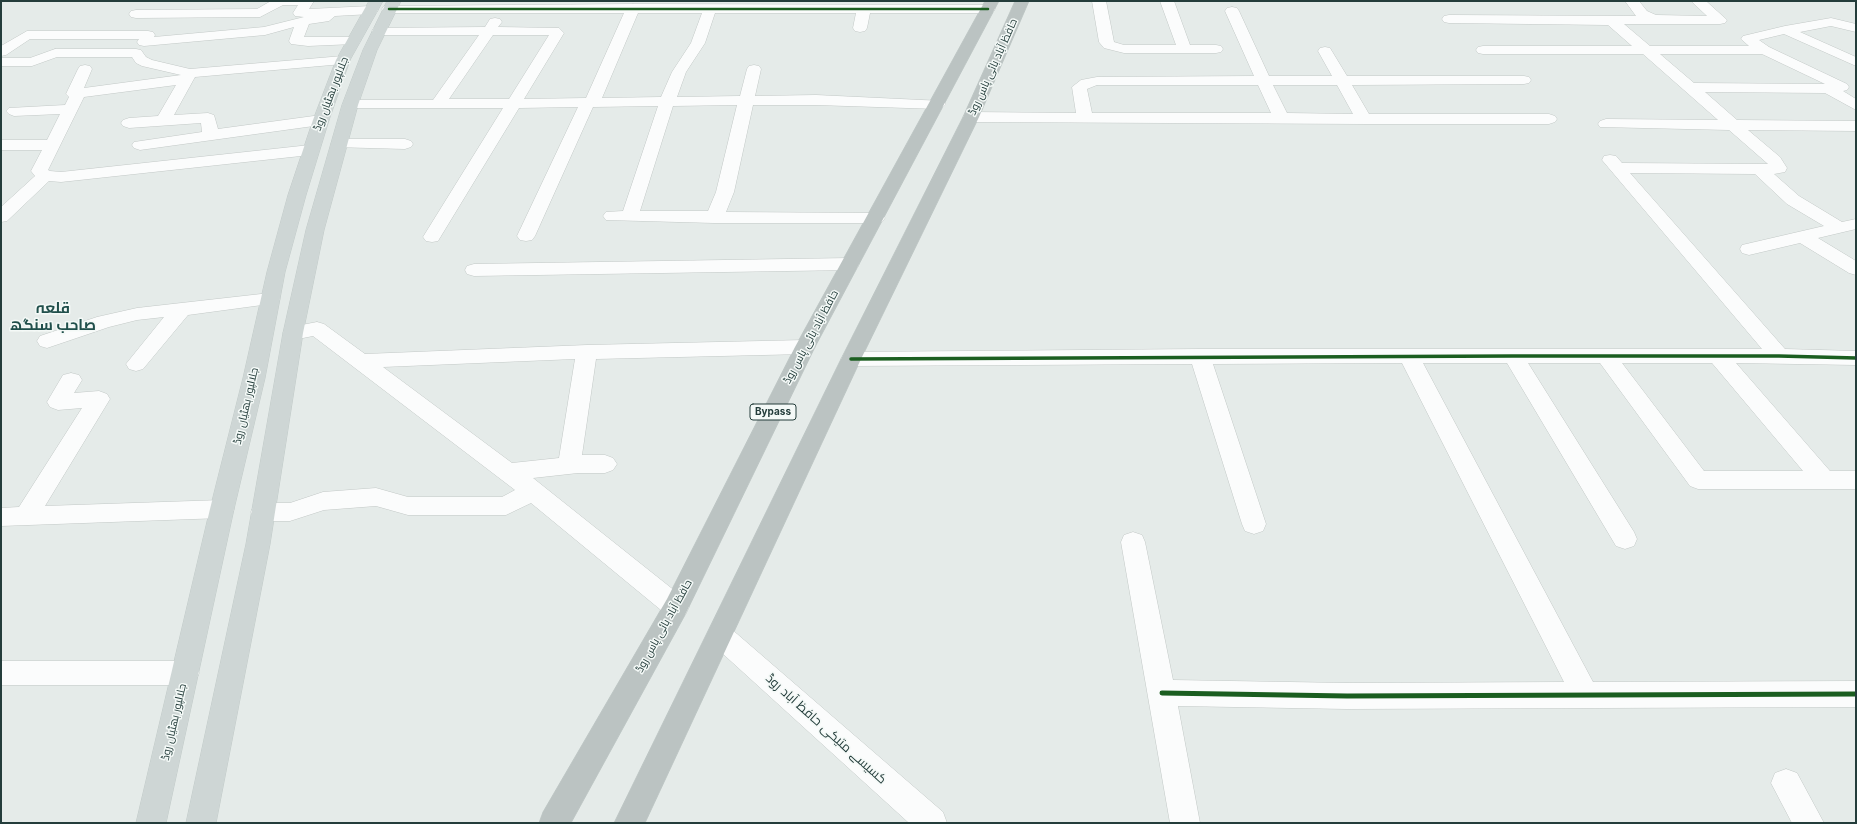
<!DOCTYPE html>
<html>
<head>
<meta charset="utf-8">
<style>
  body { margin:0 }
  #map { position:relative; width:1857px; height:824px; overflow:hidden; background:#e5ebe9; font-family:Inter,sans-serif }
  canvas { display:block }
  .frame { position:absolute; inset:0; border:2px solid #243d3b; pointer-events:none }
</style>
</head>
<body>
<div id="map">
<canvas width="1857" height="824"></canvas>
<div class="frame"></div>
</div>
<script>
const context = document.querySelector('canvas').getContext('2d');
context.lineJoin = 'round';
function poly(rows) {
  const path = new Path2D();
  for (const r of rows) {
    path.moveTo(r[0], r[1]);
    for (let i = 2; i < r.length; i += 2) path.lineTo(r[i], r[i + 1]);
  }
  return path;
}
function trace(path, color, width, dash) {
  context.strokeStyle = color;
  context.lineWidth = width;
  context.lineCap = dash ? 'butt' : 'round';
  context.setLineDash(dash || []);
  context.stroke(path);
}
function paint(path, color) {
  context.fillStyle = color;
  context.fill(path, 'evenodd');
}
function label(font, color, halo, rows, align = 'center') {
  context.font = font + ' Inter,Cairo,sans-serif';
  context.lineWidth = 3;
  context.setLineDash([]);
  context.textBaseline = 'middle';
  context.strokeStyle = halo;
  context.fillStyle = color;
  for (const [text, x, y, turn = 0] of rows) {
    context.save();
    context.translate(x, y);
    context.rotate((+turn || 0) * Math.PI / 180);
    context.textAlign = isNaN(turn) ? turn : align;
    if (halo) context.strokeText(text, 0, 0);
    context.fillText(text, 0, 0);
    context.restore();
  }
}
const minor = poly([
  [271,1,314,1,309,9,371,6,376,7,378,10,376,13,371,14,335,16,329,21,309,24,304,37,359,37,361,40,359,43,354,44,308,46,291,44,289,41,294,27,265,35,144,46,139,45,137,42,139,39,30,39,6,55,1,56,1,46,27,31,148,31,153,32,155,35,154,37,264,27,304,17,295,16,293,13,298,5,283,5,260,17,136,18,131,17,129,14,131,11,136,10,257,9,271,1],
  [1092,1,1106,1,1114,42,1124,45,1176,45,1160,1,1174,1,1190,45,1216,45,1221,46,1223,49,1221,52,1216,53,1124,53,1104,48,1099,42,1092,1],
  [1625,1,1639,1,1647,11,1656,15,1707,16,1691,1,1706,1,1727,20,1725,23,1720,24,1624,24,1650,46,1749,46,1741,39,1743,36,1785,26,1831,18,1856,24,1856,32,1831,26,1800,32,1856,57,1856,66,1784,34,1759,40,1769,47,1847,84,1849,87,1847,90,1843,91,1856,99,1856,110,1825,93,1705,92,1737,120,1856,121,1856,131,1748,130,1780,157,1787,168,1785,172,1774,174,1799,196,1842,222,1856,219,1856,229,1818,238,1856,261,1856,275,1849,273,1800,243,1749,255,1742,253,1740,249,1742,245,1824,226,1787,204,1755,174,1630,173,1785,349,1856,351,1856,365,1736,363,1830,471,1856,471,1856,489,1698,489,1690,486,1600,363,1528,363,1634,532,1637,539,1634,546,1625,549,1616,546,1507,363,1423,363,1593,682,1856,681,1856,707,1347,709,1178,706,1200,823,1170,823,1121,542,1124,535,1133,532,1142,535,1145,542,1173,680,1347,683,1564,682,1402,363,1213,364,1266,524,1263,531,1254,534,1245,531,1242,524,1192,364,851,366,844,364,841,359,844,354,851,352,1200,349,1762,349,1602,160,1604,156,1610,155,1616,156,1622,163,1768,164,1729,130,1600,127,1598,124,1600,121,1606,119,1718,120,1643,54,1483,54,1478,53,1476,50,1478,47,1483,46,1632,46,1608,25,1449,23,1444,22,1442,19,1444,16,1449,15,1636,16,1625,1],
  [1660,54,1762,54,1825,84,1694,83,1660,54],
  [1622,363,1712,363,1803,471,1704,471,1622,363],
  [633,4,988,5,993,6,995,9,993,12,988,13,870,13,867,28,865,31,860,32,855,31,853,28,856,13,715,13,705,43,686,72,677,97,740,96,747,69,749,66,754,65,759,66,761,69,755,96,816,95,943,101,946,104,943,107,938,109,816,105,753,105,734,192,726,212,876,213,882,214,885,218,882,222,876,223,714,223,606,220,603,216,606,212,623,211,658,106,593,107,535,236,532,240,526,241,520,240,517,236,578,107,519,108,438,241,432,242,426,241,423,237,503,108,345,108,342,105,345,102,350,100,433,100,479,35,379,35,374,34,372,31,374,28,485,27,490,19,495,18,500,19,502,22,498,27,559,28,564,33,524,99,586,98,624,13,389,13,384,12,382,9,384,6,633,4],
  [638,13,702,13,691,43,672,72,661,97,602,98,638,13],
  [493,35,549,35,509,99,449,99,493,35],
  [737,105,716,192,708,211,640,211,673,106,737,105],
  [1232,7,1237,8,1239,11,1269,76,1332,76,1318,51,1320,48,1325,47,1330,48,1347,76,1524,76,1529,77,1531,80,1529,83,1524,84,1352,85,1369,114,1549,114,1555,116,1557,119,1555,122,1549,124,1364,124,971,122,965,120,963,117,965,114,971,112,1076,113,1072,87,1081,80,1097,77,1254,76,1225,11,1227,8,1232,7],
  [1097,85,1258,85,1271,113,1092,113,1087,89,1097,85],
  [1273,85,1337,85,1353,114,1287,113,1273,85],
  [55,49,136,49,141,50,146,57,152,60,190,69,343,56,348,57,350,60,348,63,343,64,195,77,174,115,208,113,214,115,218,129,321,115,327,117,329,120,327,123,321,125,140,150,134,148,132,145,134,142,202,132,201,123,129,128,123,126,121,123,123,120,129,118,158,116,176,85,84,97,48,170,50,171,61,172,310,145,316,147,318,150,316,153,310,155,61,182,49,181,7,221,1,222,1,207,35,176,31,171,42,150,1,150,1,140,47,140,60,114,14,116,9,114,6,111,9,108,65,105,69,97,66,94,78,69,80,66,85,65,90,66,92,69,84,88,181,75,142,66,136,63,132,57,57,57,32,66,1,66,1,58,30,58,55,49],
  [339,139,405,139,411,141,413,144,411,147,405,149,333,147,331,144,333,141,339,139],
  [850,258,857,260,859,264,857,268,850,270,474,276,467,274,465,270,467,266,474,264,850,258],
  [270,293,277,295,280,299,277,303,188,315,143,369,136,371,129,369,126,364,164,317,137,320,109,327,47,348,40,346,37,341,40,336,97,317,137,308,270,293],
  [317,322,324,324,365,354,587,345,805,340,812,342,815,347,812,352,805,354,596,359,582,455,605,455,613,458,617,464,613,470,605,473,578,473,533,478,685,599,689,607,685,615,676,618,667,615,531,503,506,515,408,515,376,506,324,510,290,521,263,521,254,519,251,512,254,505,263,503,290,503,323,492,376,488,408,497,502,497,515,490,313,336,293,340,286,338,283,333,286,328,317,322],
  [575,359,559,458,512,463,383,367,575,359],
  [71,373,79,375,82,380,74,393,99,391,107,394,110,399,45,506,222,500,231,502,234,509,231,516,222,518,1,526,1,508,19,507,82,408,58,410,50,407,47,402,63,375,71,373],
  [720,623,729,627,943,812,947,823,909,823,711,643,707,635,711,627,720,623],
  [1,661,185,661,195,664,199,673,195,682,185,685,1,685,1,661],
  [1786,769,1797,773,1824,823,1792,823,1771,783,1775,773,1786,769]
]);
const major = poly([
  [369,1,383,1,350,60,329,120,306,195,285,272,265,378,234,509,166,823,136,823,210,509,243,378,267,272,288,195,313,120,336,60,369,1],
  [387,1,401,1,377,50,358,105,324,230,303,333,270,544,216,823,186,823,246,544,283,333,306,230,342,105,363,50,387,1]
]);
const highway = poly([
  [985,1,999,1,815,347,685,615,571,823,539,823,543,812,667,599,795,347,985,1],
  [1015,1,1029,1,979,117,861,359,645,823,614,823,841,359,963,117,1015,1]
]);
trace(minor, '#c2c8c6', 1);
trace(major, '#c1cac8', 1);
trace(highway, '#c1cac8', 1);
paint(minor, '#fbfcfc');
paint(major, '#ced6d5');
paint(highway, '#bbc3c2');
trace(poly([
  [389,9,988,9]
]), '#1b5e20', 2.5);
trace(poly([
  [851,359,1513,356,1779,356,1856,358]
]), '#1b5e20', 3.5);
trace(poly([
  [1162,693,1347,696,1856,694]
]), '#1b5e20', 5);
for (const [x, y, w] of [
  [773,412,46]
]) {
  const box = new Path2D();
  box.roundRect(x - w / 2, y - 8, w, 16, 3);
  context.fillStyle = '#f4f9f7';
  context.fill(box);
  trace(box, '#243d3b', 1);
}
label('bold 10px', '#243d3b', null, [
  ["Bypass",773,412]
]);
label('11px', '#243d3b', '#f4f9f7', [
  ["حافظ آباد بائی پاس روڈ",993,67,-66],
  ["جلالپور بھٹیاں روڈ",331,94,-69],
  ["حافظ آباد بائی پاس روڈ",811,337,-62],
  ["جلالپور بھٹیاں روڈ",246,406,-77],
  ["حافظ آباد بائی پاس روڈ",664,626,-61],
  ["جلالپور بھٹیاں روڈ",174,722,-77]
]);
label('13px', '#243d3b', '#f4f9f7', [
  ["کسیسے متیکی حافظ آباد روڈ",826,729,42]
]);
label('bold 15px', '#204f4b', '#f4f9f7', [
  ["قلعہ",53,308],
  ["صاحب سنگھ",53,325]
]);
</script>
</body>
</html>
